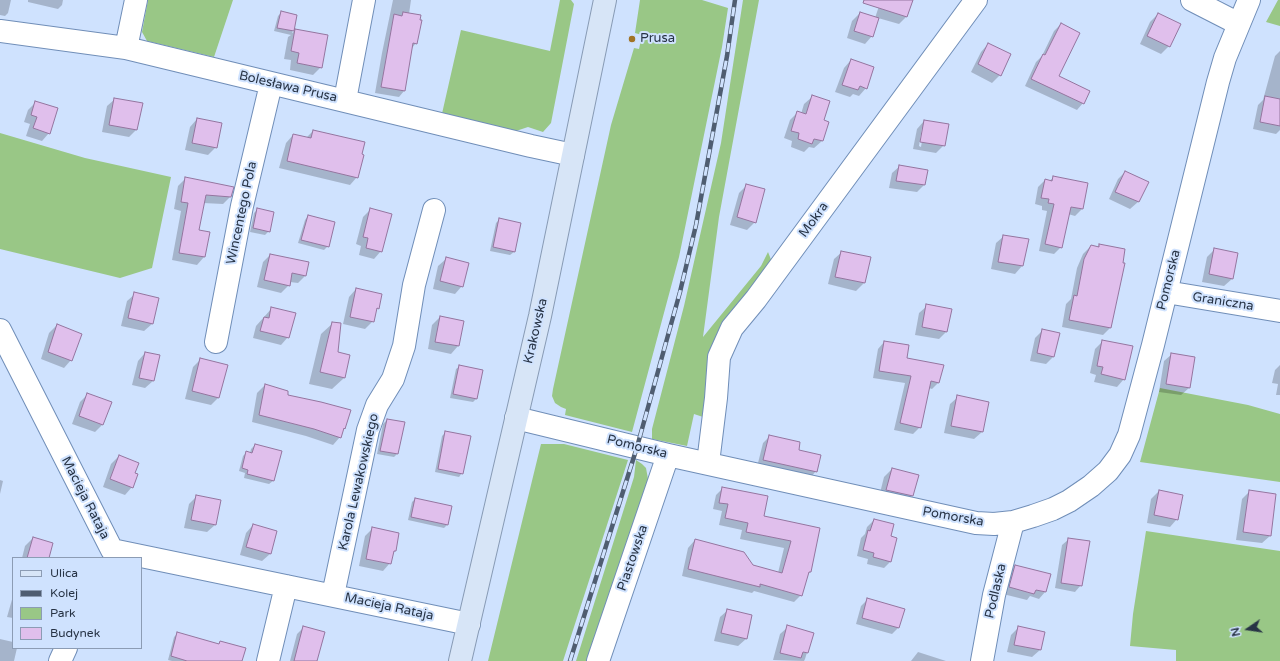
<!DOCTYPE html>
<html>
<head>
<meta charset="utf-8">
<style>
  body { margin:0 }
  #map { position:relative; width:1280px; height:661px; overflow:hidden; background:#cfe2fe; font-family:"Varela Round",sans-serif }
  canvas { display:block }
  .legend { position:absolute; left:12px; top:557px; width:130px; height:92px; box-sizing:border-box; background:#cfe2fe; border:1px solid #8c9cb4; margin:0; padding:5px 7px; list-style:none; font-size:12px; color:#273345 }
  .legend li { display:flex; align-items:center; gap:8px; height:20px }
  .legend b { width:20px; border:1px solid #8c9cb4 }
  .north { position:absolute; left:1228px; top:609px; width:40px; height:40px; -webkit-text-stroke:3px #cfe2fe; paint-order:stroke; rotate:257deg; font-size:11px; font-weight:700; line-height:16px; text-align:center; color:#273345 }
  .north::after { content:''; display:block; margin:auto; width:14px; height:18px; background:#273345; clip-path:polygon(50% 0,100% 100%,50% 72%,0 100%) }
</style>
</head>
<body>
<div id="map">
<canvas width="1280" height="661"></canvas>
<ul class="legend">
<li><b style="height:5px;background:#d7e5f7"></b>Ulica</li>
<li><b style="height:5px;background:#4f5d71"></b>Kolej</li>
<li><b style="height:11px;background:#99c786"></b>Park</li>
<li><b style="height:11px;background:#e0bfec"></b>Budynek</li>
</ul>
<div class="north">N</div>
</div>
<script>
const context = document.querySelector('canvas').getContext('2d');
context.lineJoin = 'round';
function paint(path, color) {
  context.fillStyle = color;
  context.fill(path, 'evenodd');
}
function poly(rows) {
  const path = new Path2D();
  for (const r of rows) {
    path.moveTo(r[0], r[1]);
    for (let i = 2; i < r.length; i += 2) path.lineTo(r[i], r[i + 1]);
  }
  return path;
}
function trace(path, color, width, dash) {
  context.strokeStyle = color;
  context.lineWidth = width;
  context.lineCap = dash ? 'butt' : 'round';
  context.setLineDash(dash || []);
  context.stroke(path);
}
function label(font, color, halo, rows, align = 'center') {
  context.font = font + ' "Varela Round",sans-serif';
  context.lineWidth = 4;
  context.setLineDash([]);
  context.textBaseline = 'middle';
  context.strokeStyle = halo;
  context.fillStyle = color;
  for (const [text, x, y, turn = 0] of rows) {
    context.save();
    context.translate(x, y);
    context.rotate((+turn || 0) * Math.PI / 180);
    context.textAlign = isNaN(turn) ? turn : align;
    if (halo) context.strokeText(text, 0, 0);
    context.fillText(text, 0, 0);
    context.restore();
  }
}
paint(poly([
  [148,0,233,0,214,57,147,41,142,32],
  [560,0,571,0,574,4,551,123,543,132,528,127,516,131,441,118,461,30,550,51],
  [640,0,702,0,728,8,722,47,679,257,632,432,565,415,566,409,561,407,555,403,552,396,553,389,611,125,634,48,639,49,642,35,635,33],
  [743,0,759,0,719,217,703,337,761,266,768,252,774,267,716,343,709,419,694,414,687,446,652,439,652,429,684,306,721,143],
  [1278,0,1280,0,1280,26,1266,22],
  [0,133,85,158,171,177,152,268,120,278,0,249],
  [1160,388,1248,405,1280,414,1280,482,1140,462],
  [541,444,564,444,628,460,563,661,488,661],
  [636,460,642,464,646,468,648,479,589,661,576,661,634,477],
  [1146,531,1280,551,1280,661,1176,661,1176,650,1130,646,1133,614]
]), '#99c786');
paint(poly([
  [0,0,11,0,8,13,5,16,0,15],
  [28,0,63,0,62,5,58,9,28,2],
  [393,0,411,0,409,14,416,43,412,48,404,91,399,97,375,93,382,53],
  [881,0,903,0,906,17,899,24,878,18,872,36,865,44,847,38,852,21,860,13,875,18],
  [282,12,296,15,292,33,296,30,321,67,313,75,290,70,291,60,284,59,288,37,291,35,274,31,278,16],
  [1158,14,1180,24,1169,46,1161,54,1140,44,1150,22],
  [1061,24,1058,77,1083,103,1077,110,1025,86,1036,62,1042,56,1054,31],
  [988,44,1000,75,992,83,971,72,981,52],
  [1280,51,1280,130,1276,134,1253,129,1258,105,1263,100,1275,56],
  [851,60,866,88,859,96,853,94,850,97,835,92,844,68],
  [812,97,822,121,822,141,814,148,809,147,804,152,791,147,792,141,784,138,790,120,798,112,801,114,804,104],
  [115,99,136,130,129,137,102,132,107,106],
  [36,102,49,133,42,141,26,136,30,124,24,122,28,110],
  [197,119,216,147,208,155,185,150,190,127],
  [924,121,944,145,936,153,913,149,917,129],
  [922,128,924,128,921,147,919,146],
  [313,131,357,177,350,185,279,168,286,143,293,135,306,138],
  [900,166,924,185,917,192,889,188,892,173],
  [1125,172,1147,182,1138,202,1130,209,1109,199,1118,179],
  [186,178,230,197,223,204,203,203,198,231,209,233,204,257,197,265,172,260,181,211,174,209,178,186],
  [1053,178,1082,209,1075,216,1068,214,1061,247,1054,254,1039,251,1047,211,1042,210,1042,206,1035,204,1038,187,1045,180,1049,181],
  [747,185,755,222,747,230,730,225,739,193],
  [258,209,269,231,265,235,250,232,254,213],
  [371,209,381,251,374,259,359,255,361,246,356,244,363,217],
  [308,216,328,246,324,250,298,243,305,220],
  [500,219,514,252,510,255,490,251,496,223],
  [1004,236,1027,240,1022,266,1015,274,991,269,996,243],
  [1099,245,1110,328,1103,335,1062,327,1066,304,1071,299,1077,268,1083,254,1091,246,1097,247],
  [1215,249,1237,254,1232,279,1224,286,1202,282,1207,257],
  [842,252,870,258,864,283,856,291,828,284,834,259],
  [270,255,305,276,298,283,290,282,289,285,281,293,257,287,263,262],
  [446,259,462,286,455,294,433,289,438,266],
  [356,289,378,308,375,311,373,321,365,329,343,324,349,297],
  [135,294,158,299,152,324,144,331,121,326,127,301],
  [927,306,946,332,939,339,915,335,919,313],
  [272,308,288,337,281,345,253,338,256,326],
  [440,317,463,322,458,346,451,354,428,349,432,325],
  [333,323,337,353,344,378,332,389,309,384,321,334],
  [57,325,71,360,64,368,41,359,49,333],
  [1043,330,1053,357,1046,364,1030,361,1035,338],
  [1103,341,1124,379,1117,387,1094,382,1096,375,1090,373,1095,349],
  [884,342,939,382,932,389,929,388,920,427,913,434,894,430,905,383,873,378,878,349],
  [145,353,153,381,145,388,132,385,138,361],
  [1172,354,1194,357,1189,388,1181,395,1159,392,1164,361],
  [201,359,219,397,211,405,185,399,193,367],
  [1280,365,1280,395,1276,395,1278,384,1272,383,1275,370],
  [460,366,482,370,476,399,473,402,450,398,456,369],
  [265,385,286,395,345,428,342,431,340,437,333,445,306,436,252,422,257,393],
  [88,394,102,425,95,432,72,424,80,402],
  [958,397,982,432,974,439,944,433,950,404],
  [387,420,397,454,394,457,377,454,383,424],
  [446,432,462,473,459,477,435,472,442,436],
  [770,436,816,471,810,478,757,467,763,443],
  [255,445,280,452,273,481,269,484,244,478,245,473,239,471,243,456,247,452,250,453,251,449],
  [119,456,134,473,132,487,125,495,103,487,111,464],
  [892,469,912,496,905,503,879,497,884,477],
  [0,480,3,481,0,494],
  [723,488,763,517,819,529,810,572,807,575,801,595,794,602,754,591,752,593,682,576,688,548,695,540,752,566,778,573,784,548,740,539,742,530,719,525,722,511,713,509,716,495],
  [1159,491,1177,519,1170,527,1147,523,1151,499],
  [1250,491,1270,536,1262,543,1236,540,1242,499],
  [197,496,215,525,207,532,184,528,189,504],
  [415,499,448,524,444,528,408,520,412,502],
  [874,520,889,537,890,562,884,568,867,564,868,559,857,556,861,538,865,534,867,527],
  [253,525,276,532,270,554,262,561,240,555,246,533],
  [372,529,395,551,392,554,390,563,383,571,359,566,365,536],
  [33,538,47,558,22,558,25,546],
  [1069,539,1081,585,1075,592,1055,588,1062,545],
  [1015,566,1045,592,1039,599,1030,596,1027,600,1003,594,1008,573],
  [13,596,13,618,7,617],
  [868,599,898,628,892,634,856,624,861,606],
  [728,610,746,639,738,646,714,641,720,617],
  [788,627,813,633,805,659,804,661,773,660,780,634],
  [1019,627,1040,650,1032,657,1007,652,1011,635],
  [303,628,316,661,290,661,297,634],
  [178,633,218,645,220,642,241,661,172,661,168,660,174,637],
  [0,639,13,642,13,648,17,648,14,661,0,661],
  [918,652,946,661,911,661]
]), '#0003');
const building = poly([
  [864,0,913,0,907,17,863,3,864,0],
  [281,11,297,15,294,31,277,28,281,11],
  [403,12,421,15,420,20,422,20,417,44,413,43,405,91,381,87,394,14,402,16,403,12],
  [860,12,879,18,873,37,854,31,860,12],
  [1158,13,1181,24,1170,47,1147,36,1158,13],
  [1061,23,1080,33,1059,76,1090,91,1084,104,1031,79,1043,54,1045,55,1061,23],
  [295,29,328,35,322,68,297,63,299,53,291,51,295,29],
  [988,43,1011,54,1001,76,978,64,988,43],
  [851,59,874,67,867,89,860,86,858,90,842,85,851,59],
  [812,95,830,101,824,120,829,122,823,141,814,139,812,144,798,139,799,133,791,131,797,111,806,114,812,95],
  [1265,96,1280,99,1280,126,1260,122,1265,96],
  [114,98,143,103,137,130,109,125,114,98],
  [35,101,58,108,50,134,33,128,37,117,31,115,35,101],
  [197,118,222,123,217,148,192,143,197,118],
  [924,120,949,124,945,146,920,142,924,120],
  [313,130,365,142,362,154,364,155,358,178,287,161,293,134,311,138,313,130],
  [899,165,928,170,925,185,896,181,899,165],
  [1125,171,1149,182,1139,202,1115,192,1125,171],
  [1053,176,1088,183,1083,209,1071,207,1062,248,1045,244,1054,204,1048,203,1049,199,1041,198,1045,179,1052,181,1053,176],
  [185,177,234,187,231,197,206,195,199,230,210,232,205,257,179,253,188,203,181,202,185,177],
  [746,184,765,189,756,223,737,217,746,184],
  [257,208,274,212,270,232,253,228,257,208],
  [370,208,392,214,382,252,366,248,368,238,363,237,370,208],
  [308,215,335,222,329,247,301,240,308,215],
  [499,218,521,223,515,252,493,247,499,218],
  [1003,235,1029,239,1023,266,998,262,1003,235],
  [1099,244,1125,249,1123,263,1125,263,1111,328,1069,320,1074,295,1077,296,1084,259,1091,245,1099,247,1099,244],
  [1214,248,1238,253,1233,279,1209,274,1214,248],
  [841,251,871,257,865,283,835,277,841,251],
  [270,254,309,262,306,276,292,273,290,286,264,280,270,254],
  [446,257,469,263,463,287,440,281,446,257],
  [356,288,382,294,379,309,377,308,374,322,350,317,356,288],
  [134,292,159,298,153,324,128,318,134,292],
  [926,304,952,309,947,332,922,327,926,304],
  [271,307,296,313,289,338,260,331,264,317,269,318,271,307],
  [440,316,464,321,459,346,435,342,440,316],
  [332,322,341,323,338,352,350,355,345,378,320,372,332,322],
  [57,324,82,334,72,361,48,352,57,324],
  [1042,329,1060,333,1054,357,1037,353,1042,329],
  [1102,340,1133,346,1125,380,1101,374,1103,367,1097,366,1102,340],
  [884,341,909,345,907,358,944,365,939,383,931,381,921,428,900,423,911,376,879,371,884,341],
  [145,352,160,355,154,381,139,378,145,352],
  [1171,353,1195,357,1190,388,1166,384,1171,353],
  [200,358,228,365,219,398,192,391,200,358],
  [459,365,483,370,477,399,453,394,459,365],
  [265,384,288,391,288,395,321,402,351,410,345,429,344,428,341,438,314,429,259,415,265,384],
  [87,393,112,402,103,425,79,416,87,393],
  [957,395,989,402,983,432,951,426,957,395],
  [387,419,405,422,398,454,380,451,387,419],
  [445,431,471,436,463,474,438,469,445,431],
  [769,435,800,442,799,450,821,455,817,472,763,460,769,435],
  [255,444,282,451,274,481,247,474,248,470,242,468,246,451,252,453,255,444],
  [119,455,139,463,135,473,138,474,133,488,110,479,119,455],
  [892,468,919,475,913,496,886,490,892,468],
  [722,487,768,496,764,516,820,528,811,572,809,572,802,596,760,584,760,587,688,569,695,539,744,552,753,565,782,573,791,541,746,532,748,523,725,518,728,504,719,503,722,487],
  [1159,490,1183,495,1178,520,1154,515,1159,490],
  [1249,490,1276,494,1271,536,1243,532,1249,490],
  [196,495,221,500,216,525,191,520,196,495],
  [415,498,452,506,448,525,411,517,415,498],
  [874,519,894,524,891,536,897,538,891,562,873,557,874,553,863,550,868,530,870,531,874,519],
  [253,524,277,531,271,554,246,547,253,524],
  [372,527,399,533,396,551,394,551,391,564,366,559,372,527],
  [33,537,53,543,49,558,27,558,33,537],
  [1068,538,1090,541,1082,586,1061,583,1068,538],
  [1015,565,1051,574,1046,592,1036,590,1034,594,1009,587,1015,565],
  [867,598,905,609,899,628,862,618,867,598],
  [727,609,752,615,747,639,721,633,727,609],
  [787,625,814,633,808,653,803,652,801,658,780,653,787,625],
  [303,626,325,632,317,661,294,661,303,626],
  [1018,626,1045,632,1041,650,1014,645,1018,626],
  [177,632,219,644,220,641,246,648,242,661,187,661,171,656,177,632]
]);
paint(building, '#e0bfec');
trace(building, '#94759f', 1);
const minor = poly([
  [1192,0,1239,24],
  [0,31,126,48,531,146,573,155],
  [126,48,136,0],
  [345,100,364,0],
  [1166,292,1280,311],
  [0,330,112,550],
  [216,342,242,206,271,84],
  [516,418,668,455,976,523,994,524,1013,522,1033,516,1053,509,1069,501,1091,486,1108,471,1120,455,1129,435,1153,345,1218,82,1225,58,1249,0],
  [708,463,716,398,719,357,732,328,756,299,976,0],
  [112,550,469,624],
  [333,595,368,430,377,405,393,379,404,346,414,285,434,210],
  [60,661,66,648],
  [268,661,286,586],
  [598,661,668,455],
  [982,661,994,595,1013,522]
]);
const major = poly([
  [460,661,540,316,605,0]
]);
trace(minor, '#708eb8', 24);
trace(major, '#889bb5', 24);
trace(minor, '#fff', 22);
trace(major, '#d7e5f7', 22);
const rail = poly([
  [570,661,637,447,680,292,696,225,707,165,727,56,735,0]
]);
trace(rail, '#4f5d71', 4.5);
trace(rail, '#cfe2fe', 3, [9]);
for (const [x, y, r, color] of [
  [632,39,4,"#a17325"]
]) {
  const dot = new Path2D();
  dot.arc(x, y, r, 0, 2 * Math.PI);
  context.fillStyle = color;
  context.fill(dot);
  trace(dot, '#cfe2fe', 1.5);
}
label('13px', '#273345', '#cfe2fe', [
  ["Prusa",640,39]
], 'left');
label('13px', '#273345', '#cfe2fe', [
  ["Bolesława Prusa",288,87,13],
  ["Wincentego Pola",242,213,-78],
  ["Mokra",814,220,-54],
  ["Pomorska",1169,280,-76],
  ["Graniczna",1223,302,9],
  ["Krakowska",536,331,-77],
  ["Pomorska",637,447,14],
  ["Karola Lewakowskiego",359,482,-77],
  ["Macieja Rataja",85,498,63],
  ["Pomorska",953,517,10],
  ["Piastowska",633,558,-71],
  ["Podlaska",996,591,-77],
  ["Macieja Rataja",389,607,12]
]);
</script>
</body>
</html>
